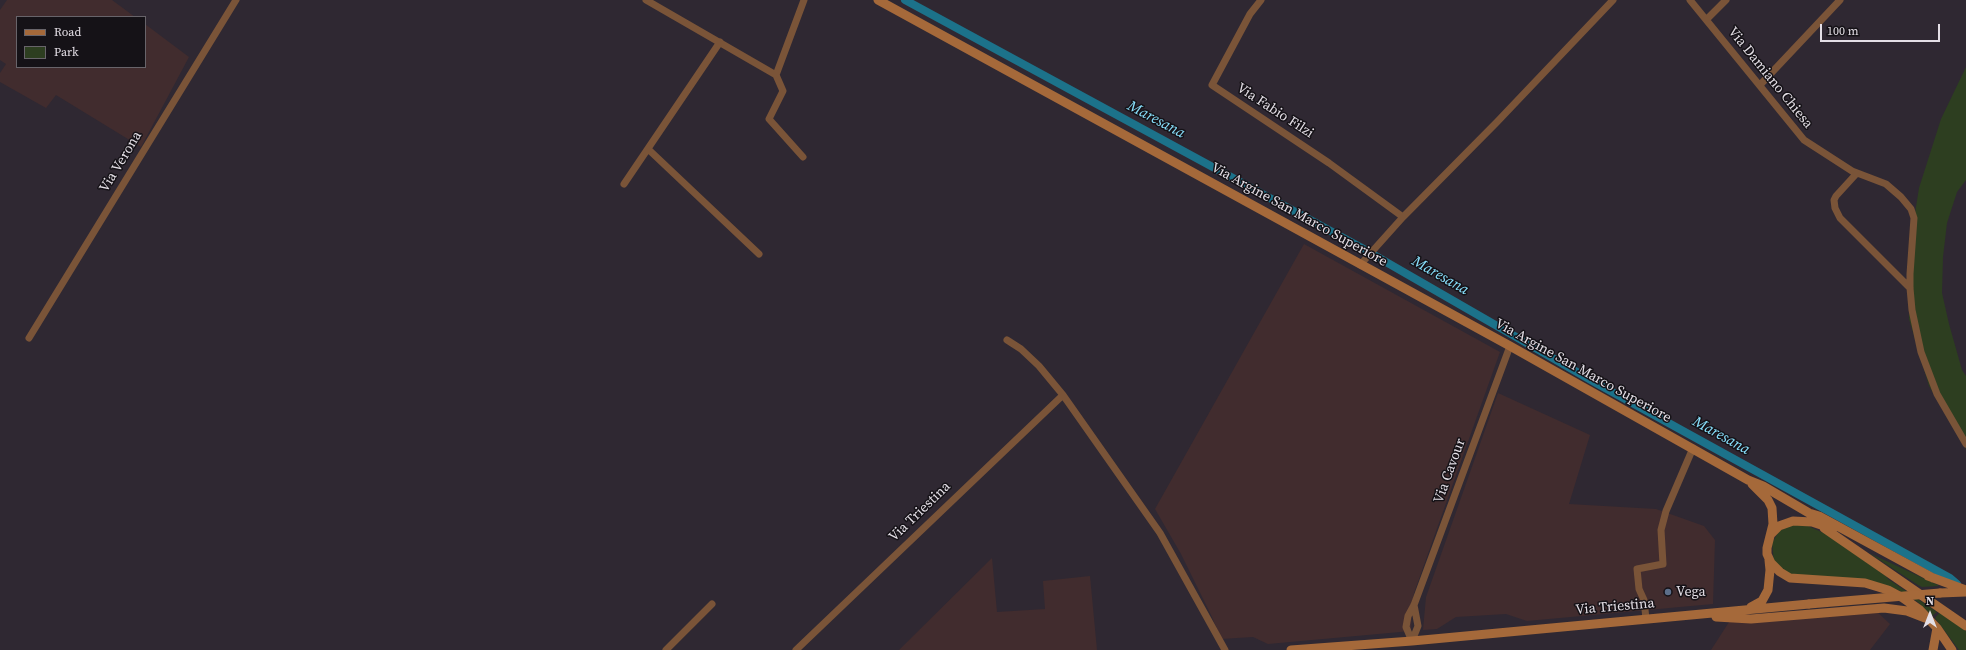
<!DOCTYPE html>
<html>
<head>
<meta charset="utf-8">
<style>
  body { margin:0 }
  #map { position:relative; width:1966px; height:650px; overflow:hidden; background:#2f2832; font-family:"Source Serif 4",serif }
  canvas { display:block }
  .legend { position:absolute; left:16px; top:16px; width:130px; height:52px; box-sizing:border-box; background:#151217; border:1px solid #68646a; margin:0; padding:5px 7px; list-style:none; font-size:12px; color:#e4dfe6 }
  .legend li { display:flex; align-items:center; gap:8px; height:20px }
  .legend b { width:20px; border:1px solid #68646a }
  .north { position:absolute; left:1910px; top:594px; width:40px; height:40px; -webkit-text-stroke:3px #151217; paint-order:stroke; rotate:0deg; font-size:11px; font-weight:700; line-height:16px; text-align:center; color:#e4dfe6 }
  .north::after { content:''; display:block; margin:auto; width:14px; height:18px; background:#e4dfe6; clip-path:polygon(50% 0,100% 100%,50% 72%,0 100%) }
  .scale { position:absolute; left:1820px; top:24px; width:120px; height:18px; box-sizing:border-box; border:2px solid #e4dfe6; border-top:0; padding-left:5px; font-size:12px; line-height:14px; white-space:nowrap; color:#e4dfe6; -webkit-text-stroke:3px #151217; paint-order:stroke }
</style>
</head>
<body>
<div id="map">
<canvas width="1966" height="650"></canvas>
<ul class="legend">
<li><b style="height:5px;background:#a5693a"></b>Road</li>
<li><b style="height:11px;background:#2d3e20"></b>Park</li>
</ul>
<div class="north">N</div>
<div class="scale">100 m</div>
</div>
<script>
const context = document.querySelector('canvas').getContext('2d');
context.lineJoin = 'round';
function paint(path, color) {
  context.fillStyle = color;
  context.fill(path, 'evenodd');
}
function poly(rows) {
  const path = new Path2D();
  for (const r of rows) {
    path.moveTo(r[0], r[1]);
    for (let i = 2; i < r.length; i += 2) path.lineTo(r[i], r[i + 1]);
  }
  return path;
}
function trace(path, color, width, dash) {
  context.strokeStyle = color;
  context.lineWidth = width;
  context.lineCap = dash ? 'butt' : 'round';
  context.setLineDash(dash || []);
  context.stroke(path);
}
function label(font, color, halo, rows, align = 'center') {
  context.font = font + ' "Source Serif 4",serif';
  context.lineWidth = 3;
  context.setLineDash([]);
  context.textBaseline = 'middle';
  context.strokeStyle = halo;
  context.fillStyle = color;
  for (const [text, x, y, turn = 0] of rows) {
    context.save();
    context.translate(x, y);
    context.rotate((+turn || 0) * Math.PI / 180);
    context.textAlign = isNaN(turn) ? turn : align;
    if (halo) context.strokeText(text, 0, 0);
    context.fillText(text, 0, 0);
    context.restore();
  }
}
paint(poly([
  [7,0,112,0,135,17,17,17,17,67,145,67,145,24,189,57,141,147,56,95,46,108,0,82,0,73,6,64,0,60,0,10],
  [1304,244,1500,352,1414,593,1412,605,1411,631,1268,644,1253,637,1221,639,1212,617,1181,554,1155,509],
  [1498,393,1590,435,1569,504,1656,509,1704,526,1715,540,1713,604,1527,621,1506,614,1456,617,1437,629,1423,630,1426,597],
  [992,558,997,612,1045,609,1043,581,1090,576,1097,650,899,650],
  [1872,607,1890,624,1870,650,1711,650,1731,619]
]), '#412c2e');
paint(poly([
  [1966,67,1966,180,1957,192,1947,223,1943,257,1942,293,1949,324,1962,370,1966,376,1966,449,1929,386,1918,349,1909,319,1909,251,1919,188,1941,119],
  [1797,524,1808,526,1828,535,1886,576,1888,579,1937,612,1932,616,1918,602,1900,591,1883,584,1791,575,1774,562,1772,543,1779,531,1790,526],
  [1869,553,1938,585,1938,586,1922,587,1918,585],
  [1940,612,1966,631,1966,650,1959,650,1935,618]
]), '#2d3e20');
trace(poly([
  [905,0,1360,247,1596,383,1950,578,1957,584]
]), '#1c728a', 8);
trace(poly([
  [646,0,776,75,804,0],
  [1261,0,1250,14,1212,85,1329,163,1403,217],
  [1690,0,1804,140,1852,171,1886,184,1901,197,1911,209,1914,218,1910,274,1910,288,1912,310,1921,352,1937,394,1966,444],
  [1707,19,1726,0],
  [776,75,783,91,769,119,803,157],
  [1760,85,1840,0],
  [648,149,759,254],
  [1857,173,1836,196,1834,200,1835,208,1840,218,1910,288],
  [624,184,720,42],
  [1360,265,1403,217,1497,122,1613,0],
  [29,338,236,0],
  [1007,340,1021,349,1039,366,1063,395],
  [1414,605,1418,626,1412,641,1406,627,1408,616,1414,605,1510,346],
  [1646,619,1644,600,1639,589,1637,569,1663,564,1661,530,1666,511,1693,448],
  [666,650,712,604],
  [796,650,1063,395,1160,533,1225,650]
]), '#7a5438', 7);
trace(poly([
  [878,0,1510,346,1748,480,1763,486,1809,513,1819,516,1933,578],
  [1752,484,1768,500,1772,508,1773,524,1767,548,1767,554,1771,563,1780,572,1790,578,1865,583,1888,590,1903,598,1920,610,1937,628,1952,650],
  [1824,528,1966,626],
  [1771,534,1779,526,1793,521,1812,522,1833,529],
  [1928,576,1966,590],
  [1940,593,1966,592],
  [1751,607,1762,601,1768,590,1770,570,1769,560],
  [1716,617,1751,619,1884,608,1907,611,1925,618],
  [1291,650,1412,641,1809,604],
  [1933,650,1937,628]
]), '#a5693a', 9);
trace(poly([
  [1809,604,1940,593]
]), '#a5693a', 9);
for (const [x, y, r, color] of [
  [1668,592,4,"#5c6f8a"]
]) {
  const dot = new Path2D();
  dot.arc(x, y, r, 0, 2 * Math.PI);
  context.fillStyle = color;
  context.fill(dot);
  trace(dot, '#151217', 1.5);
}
label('14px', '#e4dfe6', '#151217', [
  ["Via Damiano Chiesa",1770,78,51],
  ["Via Fabio Filzi",1275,111,33],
  ["Via Verona",121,162,-59],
  ["Via Argine San Marco Superiore",1299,215,29],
  ["Via Argine San Marco Superiore",1583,371,29],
  ["Via Cavour",1450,471,-70],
  ["Via Triestina",920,512,-44],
  ["Via Triestina",1615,607,-5]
]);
label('14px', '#e4dfe6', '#151217', [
  ["Vega",1676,592]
], 'left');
label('italic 15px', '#89e0fc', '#151217', [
  ["Maresana",1156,120,28],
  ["Maresana",1440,276,30],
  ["Maresana",1721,436,29]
]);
</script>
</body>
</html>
